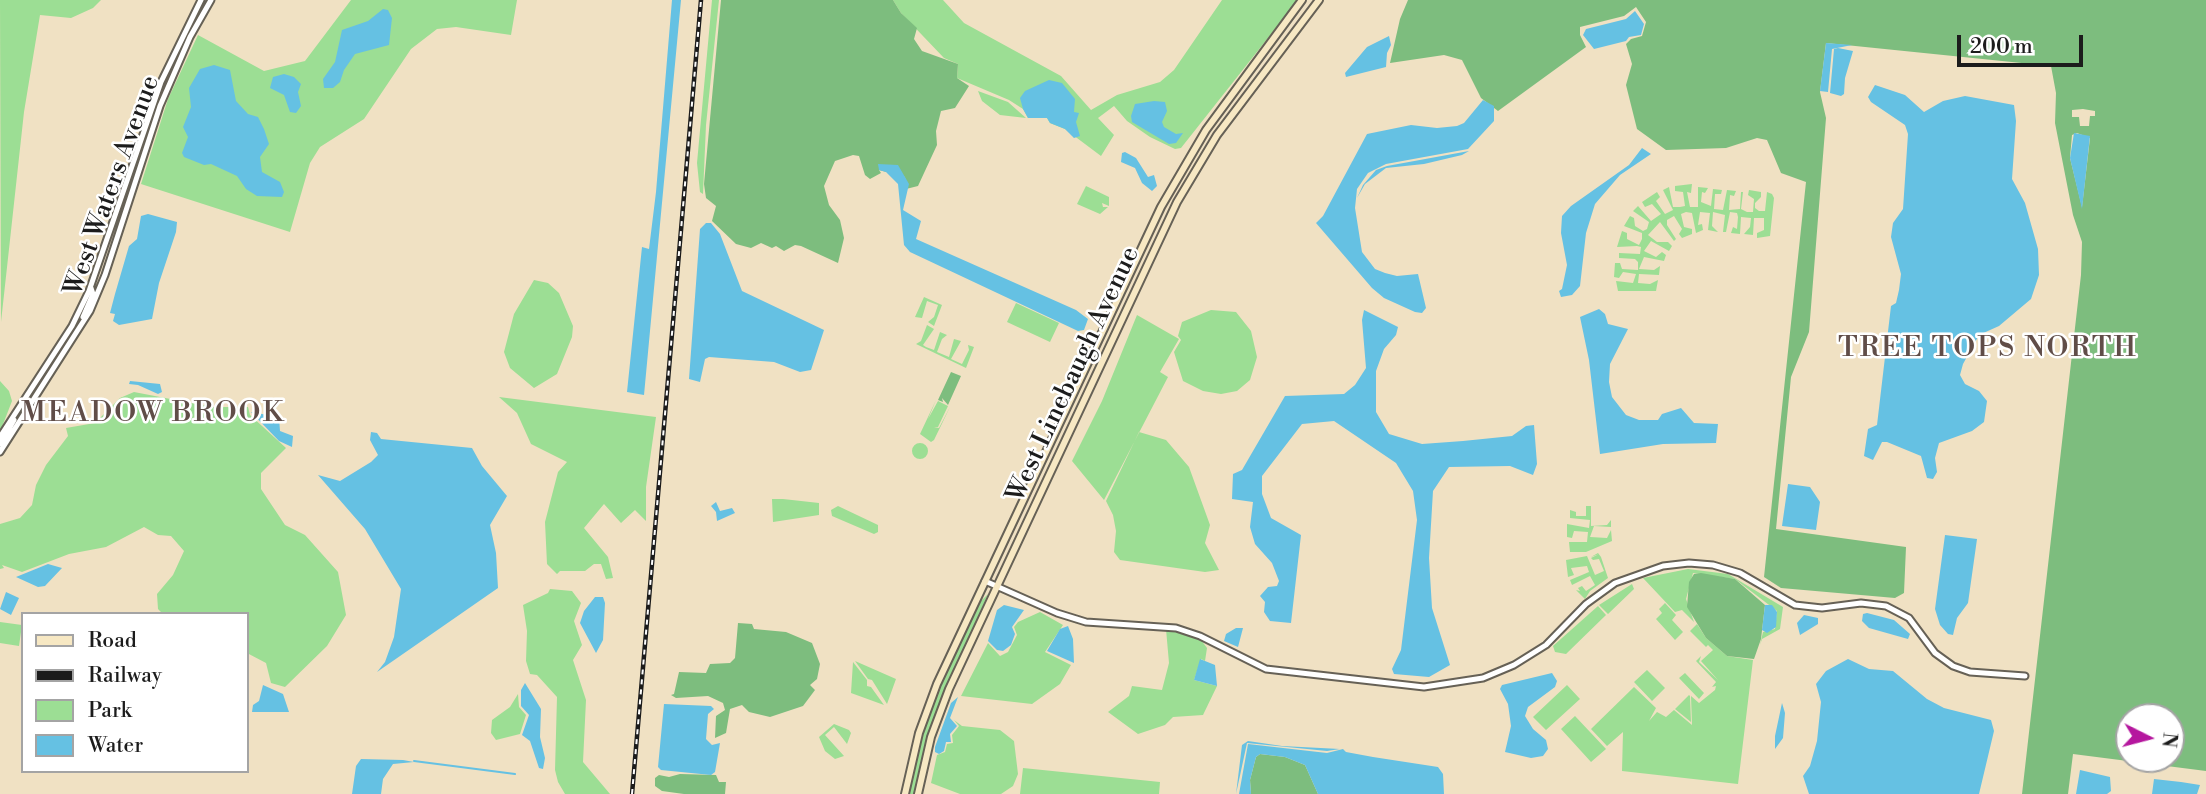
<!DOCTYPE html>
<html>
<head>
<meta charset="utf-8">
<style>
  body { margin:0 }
  #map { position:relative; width:2206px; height:794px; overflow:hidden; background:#f0e1c3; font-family:"Libre Bodoni",serif }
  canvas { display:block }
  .legend { position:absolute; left:21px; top:612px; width:228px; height:161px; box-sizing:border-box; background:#fff; border:2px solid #a4a4a4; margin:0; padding:9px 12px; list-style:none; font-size:21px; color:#1c1c1c }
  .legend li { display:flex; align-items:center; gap:14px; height:35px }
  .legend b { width:35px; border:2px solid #a4a4a4 }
  .north { position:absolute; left:2115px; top:703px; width:70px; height:70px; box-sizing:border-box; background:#fff; border:2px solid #a4a4a4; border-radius:50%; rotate:96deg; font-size:19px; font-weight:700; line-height:28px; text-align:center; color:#1c1c1c }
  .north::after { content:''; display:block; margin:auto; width:24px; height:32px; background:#b5179e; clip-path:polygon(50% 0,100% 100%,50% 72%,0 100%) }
  .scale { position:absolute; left:1957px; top:35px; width:126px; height:32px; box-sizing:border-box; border:4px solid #1c1c1c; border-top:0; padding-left:9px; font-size:21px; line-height:24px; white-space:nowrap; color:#1c1c1c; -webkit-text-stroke:5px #fff; paint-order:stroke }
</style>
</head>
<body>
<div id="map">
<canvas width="2206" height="794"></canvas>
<ul class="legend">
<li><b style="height:9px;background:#f7e8c3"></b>Road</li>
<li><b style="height:9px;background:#1c1c1c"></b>Railway</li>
<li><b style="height:19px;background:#9cde94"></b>Park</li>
<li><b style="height:19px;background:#65c1e3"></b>Water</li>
</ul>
<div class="north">N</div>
<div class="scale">200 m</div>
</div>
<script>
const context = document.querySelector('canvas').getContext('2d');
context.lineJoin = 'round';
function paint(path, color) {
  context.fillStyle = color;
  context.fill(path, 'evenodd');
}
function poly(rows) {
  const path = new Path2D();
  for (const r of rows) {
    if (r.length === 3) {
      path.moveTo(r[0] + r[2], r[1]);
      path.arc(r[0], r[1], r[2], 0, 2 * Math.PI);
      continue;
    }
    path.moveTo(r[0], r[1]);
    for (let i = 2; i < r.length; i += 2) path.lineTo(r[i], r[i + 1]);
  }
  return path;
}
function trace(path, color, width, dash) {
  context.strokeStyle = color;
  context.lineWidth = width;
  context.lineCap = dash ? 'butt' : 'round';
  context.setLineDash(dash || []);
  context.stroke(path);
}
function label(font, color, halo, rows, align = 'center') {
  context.font = font + ' "Libre Bodoni",serif';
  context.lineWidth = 5;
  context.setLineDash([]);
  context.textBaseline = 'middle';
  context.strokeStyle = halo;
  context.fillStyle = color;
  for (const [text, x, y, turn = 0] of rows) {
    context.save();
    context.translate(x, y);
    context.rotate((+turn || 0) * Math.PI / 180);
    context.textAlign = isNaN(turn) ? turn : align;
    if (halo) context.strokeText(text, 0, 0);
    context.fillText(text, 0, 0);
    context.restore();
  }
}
paint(poly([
  [0,0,101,0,93,8,71,18,40,15,24,112,1,322],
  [351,0,517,0,511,35,456,27,437,29,411,49,364,119,320,147,310,163,290,232,141,184,168,99,198,35,264,71,305,61],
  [712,0,719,0,706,125,703,194,700,192,697,163],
  [893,0,943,0,964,23,1061,76,1091,110,1117,95,1160,82,1174,70,1222,0,1298,0,1181,148,1175,149,1150,137,1127,121,1114,106,1098,118,1114,135,1101,156,1065,129,1050,123,1047,118,1028,118,1023,109,1009,100,957,78,958,64,944,58,901,13],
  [978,91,1008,102,1026,118,1000,115,982,101],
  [1692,184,1691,193,1687,192,1690,207,1698,207,1698,187,1708,188,1705,193,1702,192,1701,202,1711,206,1713,189,1722,190,1721,194,1715,194,1714,209,1723,210,1727,190,1736,191,1734,196,1730,195,1729,210,1740,209,1741,192,1743,192,1741,209,1747,212,1753,212,1754,199,1748,195,1749,190,1761,192,1761,197,1755,203,1755,208,1759,211,1765,211,1767,192,1772,194,1774,198,1770,236,1757,238,1757,233,1764,230,1764,218,1754,218,1753,235,1744,234,1750,227,1751,218,1741,217,1740,234,1731,233,1733,227,1737,229,1738,217,1737,213,1730,212,1726,232,1723,232,1725,215,1713,212,1712,226,1718,232,1708,230,1710,213,1700,212,1698,225,1702,224,1703,230,1696,233,1692,213,1686,212,1681,214,1684,227,1692,229,1692,234,1682,238,1679,234,1682,229,1674,216,1667,220,1667,225,1676,239,1674,241,1660,222,1648,235,1657,242,1668,242,1672,246,1669,251,1651,241,1644,251,1656,257,1662,252,1666,255,1664,261,1644,257,1639,269,1654,270,1660,266,1659,275,1639,274,1638,283,1650,284,1658,280,1656,291,1618,291,1616,281,1633,283,1636,274,1623,272,1619,278,1614,277,1615,263,1620,263,1622,269,1638,270,1638,262,1635,259,1619,258,1619,253,1640,254,1641,247,1637,246,1617,247,1622,231,1627,233,1627,239,1639,245,1642,239,1642,233,1624,226,1630,216,1634,218,1635,226,1643,231,1647,229,1649,222,1633,211,1638,206,1651,221,1661,214,1652,204,1645,207,1642,202,1657,192,1660,197,1656,201,1665,214,1673,210,1663,190,1669,187,1673,207,1680,207,1685,206,1683,192,1675,191,1675,186],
  [1086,186,1109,197,1109,206,1102,203,1103,207,1108,207,1100,214,1077,204],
  [534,280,548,283,559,293,573,326,572,337,557,374,534,388,510,368,504,352,514,314],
  [924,297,942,305,934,326,928,322,934,317,938,305,927,301,922,318,915,317],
  [1016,303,1059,323,1050,342,1007,322],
  [1211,310,1236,312,1251,331,1257,357,1250,380,1237,391,1221,394,1203,391,1183,381,1174,352,1181,340,1178,336,1182,322],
  [1137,315,1179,339,1160,372,1168,377,1104,500,1072,461,1102,401],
  [927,325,934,329,923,345,926,347,934,350,940,332,947,335,942,339,937,352,949,357,954,339,961,341,951,359,962,364,969,350,968,345,974,347,966,368,916,344,921,341],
  [0,381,9,391,12,401,0,432],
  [134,392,212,407,248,407,250,415,286,448,261,473,261,489,285,525,305,535,338,572,346,615,327,646,285,687,271,683,266,663,247,653,247,614,163,614,158,609,157,594,173,575,184,551,171,536,158,535,144,527,106,547,69,554,22,572,2,565,4,568,0,569,0,524,20,518,32,505,36,485,46,465,68,436,66,428,95,423,120,398],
  [499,397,656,417,646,487,646,521,635,510,621,523,604,504,584,528,608,557,613,578,606,579,601,564,594,564,585,571,560,571,557,574,547,564,545,522,558,472,567,462,531,444,517,413],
  [936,400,928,419,938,401,948,406,938,427,934,427,939,428,950,407,934,440,931,442,920,434],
  [1139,432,1166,440,1189,467,1210,525,1205,543,1219,570,1205,572,1120,560,1114,552,1116,531,1113,515,1106,501],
  [920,451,8],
  [783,499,819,503,819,515,773,522,772,499],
  [838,506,878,525,878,532,874,534,832,516,831,510],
  [1586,506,1591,506,1591,526,1607,525,1611,520,1611,527,1594,526,1590,537,1607,538,1611,530,1612,541,1586,552,1570,552,1569,542,1587,542,1588,532,1574,531,1572,538,1567,537,1567,524,1589,528,1590,520,1570,518,1570,510,1576,512,1576,516,1586,516],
  [1598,553,1601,557,1608,578,1590,591,1585,599,1576,590,1580,591,1578,588,1582,586,1586,591,1595,585,1590,576,1572,585,1570,580,1589,572,1587,566,1571,568,1574,575,1568,577,1566,560,1587,556,1595,575,1604,571,1599,559,1593,560,1591,558,1599,554,1591,557],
  [1688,569,1728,574,1783,607,1780,629,1762,639,1760,645,1763,632,1775,629,1777,611,1735,579,1693,573,1686,599,1694,622,1682,610,1675,612,1643,578],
  [1632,584,1634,589,1608,614,1599,605],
  [550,589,572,591,581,603,574,621,582,645,573,660,586,700,583,762,610,794,565,794,558,782,555,770,557,697,537,675,530,674,526,661,527,631,523,605,548,593],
  [988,594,955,669,916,794,907,794,913,762,932,702,977,605],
  [1665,603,1676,615,1672,620,1683,632,1675,640,1656,619,1662,613,1659,609],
  [1598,606,1606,615,1566,654,1555,652,1553,646],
  [1040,612,1063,625,1045,652,1071,665,1060,684,1032,704,961,696,988,643,1000,656,1008,652,1017,635,1014,627,1018,622],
  [0,622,22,625,19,646,0,643],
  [1697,624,1706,638,1727,656,1753,660,1738,784,1622,771,1623,732,1607,746,1591,729,1634,687,1656,708,1649,721,1657,712,1666,717,1674,710,1692,725,1691,696,1699,703,1715,690,1716,686,1712,687,1716,682,1696,661,1701,656,1699,662,1718,680,1701,661,1713,650,1708,645,1706,647,1690,631],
  [1166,629,1201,640,1207,648,1205,661,1201,659,1194,680,1217,686,1203,715,1173,717,1165,725,1138,734,1108,712,1129,696,1132,686,1162,690,1169,663],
  [855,661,896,679,887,704,872,680,868,679],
  [853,662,867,680,867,686,871,687,884,705,851,693],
  [1647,670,1665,688,1652,701,1634,682],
  [1685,673,1704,693,1699,699,1679,678],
  [1567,685,1580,699,1546,730,1533,717],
  [518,694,519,707,526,715,520,734,496,740,491,733,492,720,510,707],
  [1689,695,1690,696,1691,722,1675,709],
  [1575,716,1606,749,1591,762,1561,729],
  [954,720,962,726,1000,730,1014,741,1018,774,1013,786,1001,794,960,794,931,783,937,755,945,752,947,744,953,743,952,735,959,726],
  [834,724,849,730,851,733,847,744,834,727,825,735,844,756,835,759,825,751,819,737],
  [1023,768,1160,782,1159,794,1020,794]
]), '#9cde94');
paint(poly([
  [721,0,893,0,901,13,917,28,914,39,922,51,958,64,957,78,969,86,955,108,941,111,936,131,937,145,918,186,906,189,905,177,879,170,881,173,870,179,865,175,859,156,853,155,835,161,824,186,829,205,840,220,844,238,838,263,801,246,795,245,784,251,776,246,772,248,761,243,751,248,736,244,712,221,716,206,706,198,704,184],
  [1408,0,2206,0,2206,771,2073,754,2068,794,2022,794,2081,275,2082,242,2073,215,2055,123,2056,93,2051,66,1826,43,1820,92,1826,118,1809,332,1791,377,1776,529,1906,547,1904,593,1895,598,1781,588,1764,577,1806,182,1781,173,1767,140,1757,138,1726,148,1666,150,1637,129,1626,85,1632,64,1626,44,1631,39,1642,36,1646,22,1636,7,1624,16,1580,27,1580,35,1586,47,1498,111,1481,98,1462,60,1444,55,1390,63,1400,19],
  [2083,109,2095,111,2095,116,2090,116,2089,126,2080,126,2079,117,2072,117,2072,110],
  [2077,133,2090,138,2082,207,2070,158,2072,135],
  [2129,717,2171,717,2171,759,2129,759],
  [951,372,961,376,948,405,942,398,943,402,938,400],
  [1701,573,1735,579,1765,605,1761,639,1754,659,1727,656,1706,638,1687,607,1689,582,1694,574],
  [738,623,752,624,754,629,786,632,812,643,820,664,817,679,810,685,815,690,803,706,770,717,749,712,742,705,730,709,726,733,715,738,716,716,725,710,723,703,708,696,676,698,671,695,674,694,679,672,706,673,710,664,730,663,735,658],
  [1260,754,1285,757,1305,765,1318,794,1251,794,1250,780,1256,757],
  [680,774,716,775,719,782,726,782,725,794,684,794,662,791,655,786,655,778,659,775,669,777]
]), '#7dbd7e');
paint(poly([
  [672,0,681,0,644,395,627,392,642,247,649,249,656,192],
  [383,9,388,10,392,18,389,45,355,54,344,70,340,82,333,88,324,88,323,79,335,62,342,30,368,21],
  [1635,11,1644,24,1641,35,1629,37,1626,41,1594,49,1583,35,1586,29,1626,19],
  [1389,36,1391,45,1387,53,1386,67,1346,77,1345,73,1367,47],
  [1826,43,1852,45,1832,49,1828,92,1820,91],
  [1838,48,1853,51,1845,78,1844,94,1841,96,1830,93,1834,49],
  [214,65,230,70,236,101,248,114,258,117,264,129,269,144,260,157,262,172,280,182,284,192,282,197,257,196,246,189,237,176,211,164,204,165,184,157,182,153,188,137,183,127,191,107,189,88,200,69],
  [284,74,294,77,301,84,298,92,301,106,296,113,290,112,284,95,270,88,273,77],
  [1049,80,1062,83,1075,99,1074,112,1079,113,1076,122,1080,136,1074,138,1065,129,1050,123,1047,118,1028,118,1023,109,1020,98,1025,91],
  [1875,85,1905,95,1924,112,1943,101,1965,96,2014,105,2016,121,2012,179,2025,203,2038,249,2039,275,2031,299,1999,326,1979,335,1963,364,1960,375,1965,384,1979,391,1987,401,1984,422,1972,431,1939,443,1935,458,1937,472,1933,479,1927,478,1921,456,1887,442,1882,442,1873,460,1864,456,1868,429,1877,425,1891,306,1896,303,1899,290,1901,274,1891,237,1893,223,1903,209,1908,134,1905,125,1871,102,1868,97],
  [1483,100,1494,106,1494,121,1468,149,1386,164,1368,173,1357,189,1355,208,1362,252,1375,269,1385,273,1397,276,1418,274,1426,308,1422,313,1415,312,1384,298,1372,288,1316,223,1323,216,1367,134,1411,125,1437,128,1457,126,1464,123],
  [1154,101,1165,102,1167,111,1162,122,1164,127,1176,134,1183,133,1176,143,1169,144,1132,122,1131,116,1135,104],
  [2074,133,2090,136,2082,209,2070,158],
  [1642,148,1651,154,1620,175,1595,204,1586,233,1580,286,1572,295,1561,297,1559,291,1562,289,1567,265,1561,233,1562,216,1571,206,1629,165],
  [1469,151,1462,155,1424,164,1386,168,1365,184,1357,198,1363,185,1376,170,1387,166],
  [1125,152,1136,158,1148,177,1154,175,1157,186,1152,191,1142,183,1135,168,1121,162,1122,153],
  [878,164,898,165,909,184,903,210,921,221,916,239,1076,310,1088,319,1084,330,1078,331,910,252,904,245,898,184,886,172,879,170],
  [148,214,177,222,176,232,159,283,152,319,119,325,113,321,115,314,110,313,115,294,129,246,137,239,141,216],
  [706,223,711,223,720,234,742,291,824,330,811,370,800,372,774,362,709,357,705,359,700,382,689,379,700,229],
  [1599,309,1605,314,1608,324,1628,329,1610,364,1609,382,1612,397,1626,415,1639,420,1658,420,1662,414,1681,408,1694,423,1718,424,1716,443,1663,444,1600,454,1589,360,1580,317],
  [1364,310,1398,327,1396,335,1384,349,1376,371,1376,412,1389,434,1422,444,1463,441,1512,436,1526,426,1534,425,1537,464,1533,475,1510,466,1449,467,1433,491,1429,558,1432,608,1450,665,1429,677,1394,674,1392,669,1401,650,1417,520,1413,491,1396,463,1334,421,1302,424,1262,476,1262,494,1271,518,1301,535,1291,623,1270,621,1264,612,1265,602,1260,596,1268,587,1277,586,1279,581,1272,563,1255,544,1250,527,1253,502,1232,499,1233,474,1242,470,1285,396,1344,394,1355,385,1366,368,1362,320],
  [130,381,160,384,162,392,158,394,138,385,129,384],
  [251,412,279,417,280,431,293,436,292,447,279,441],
  [371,432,377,433,381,439,472,448,482,466,507,496,490,525,496,553,498,588,377,672,385,662,394,637,401,589,365,529,318,475,340,481,371,462,378,455,370,440],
  [1788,484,1810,487,1820,502,1816,530,1782,526],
  [716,502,720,511,732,508,735,513,717,521,716,512,711,506],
  [1945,535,1977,539,1968,603,1957,618,1953,635,1948,634,1940,625,1935,609],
  [48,564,62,568,45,586,38,587,16,577],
  [6,592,19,598,11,615,0,609],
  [595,597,603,597,605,603,603,640,596,653,580,623,584,611],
  [1004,605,1024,610,1012,627,1015,634,1011,645,1003,651,997,650,988,641,997,610],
  [1765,605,1772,605,1777,612,1776,627,1767,633,1762,630],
  [1867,613,1894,620,1910,634,1908,639,1869,628,1862,621,1863,614],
  [1804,615,1818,618,1818,624,1800,635,1797,623],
  [1068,626,1073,639,1074,663,1047,651,1060,629],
  [1236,628,1243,628,1238,647,1224,641,1226,634],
  [1200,659,1215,665,1217,686,1194,680],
  [1848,659,1869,669,1893,671,1927,699,1944,708,1991,720,1994,731,1979,794,1809,794,1803,776,1810,766,1817,741,1821,702,1816,684,1826,671],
  [1552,673,1557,681,1555,687,1528,707,1525,716,1533,729,1546,740,1548,749,1543,756,1531,758,1505,752,1511,726,1508,704,1500,689,1502,685],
  [525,683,541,709,540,737,545,758,543,769,539,768,530,741,522,735,529,715,521,706,521,690],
  [263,685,283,694,289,712,252,712,253,705,259,701],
  [958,697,950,718,957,726,950,734,951,742,946,742,944,751,939,754,935,752,935,747,951,703],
  [1782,703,1785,713,1783,738,1775,749,1775,736],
  [664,704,711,706,714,709,708,714,706,739,712,745,720,743,715,772,711,775,661,770,658,767],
  [1248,741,1282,746,1340,749,1327,751,1247,743,1236,794,1242,745],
  [1248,744,1327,753,1343,749,1346,752,1373,757,1438,767,1443,774,1444,794,1318,794,1305,765,1285,757,1260,754,1256,757,1250,780,1251,794,1239,794],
  [361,759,403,760,414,762,393,764,383,779,381,794,352,794,356,766],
  [2080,770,2110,777,2111,791,2107,794,2076,794],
  [2154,779,2181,782,2200,785,2197,794,2152,794]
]), '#65c1e3');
trace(poly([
  [414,761,515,774]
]), '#65c1e3', 2);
const tertiary = poly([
  [83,317,93,294,91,288],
  [0,437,72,326,89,291,161,82,201,0],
  [0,444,14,420],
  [0,452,90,311,105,275,160,106,190,37,211,0],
  [985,581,1057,613,1086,622,1176,628,1200,636,1266,669,1424,687,1483,678,1514,665,1546,645,1586,604,1615,583,1663,566,1689,563,1713,565,1740,573,1795,605,1822,608,1861,603,1886,606,1909,618,1935,653,1953,666,1970,672,2025,676]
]);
const secondary = poly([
  [905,794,919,733,937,684,1161,207,1206,130,1302,0],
  [918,794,931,737,949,689,1177,202,1217,135,1319,0]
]);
trace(tertiary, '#666156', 9);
trace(secondary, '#666156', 10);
trace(tertiary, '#fff', 5);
trace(secondary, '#f7e8c3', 6);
const rail = poly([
  [632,794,701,0]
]);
trace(rail, '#1c1c1c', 4.5);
trace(rail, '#fff', 2, [5]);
label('26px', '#1c1c1c', '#fff', [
  ["West Waters Avenue",113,186,-70],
  ["West Linebaugh Avenue",1074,375,-65]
]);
context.letterSpacing = '2px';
label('28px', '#604d48', '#fff', [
  ["TREE TOPS NORTH",1988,349],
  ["MEADOW BROOK",153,414]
]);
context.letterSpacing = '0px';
</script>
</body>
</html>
